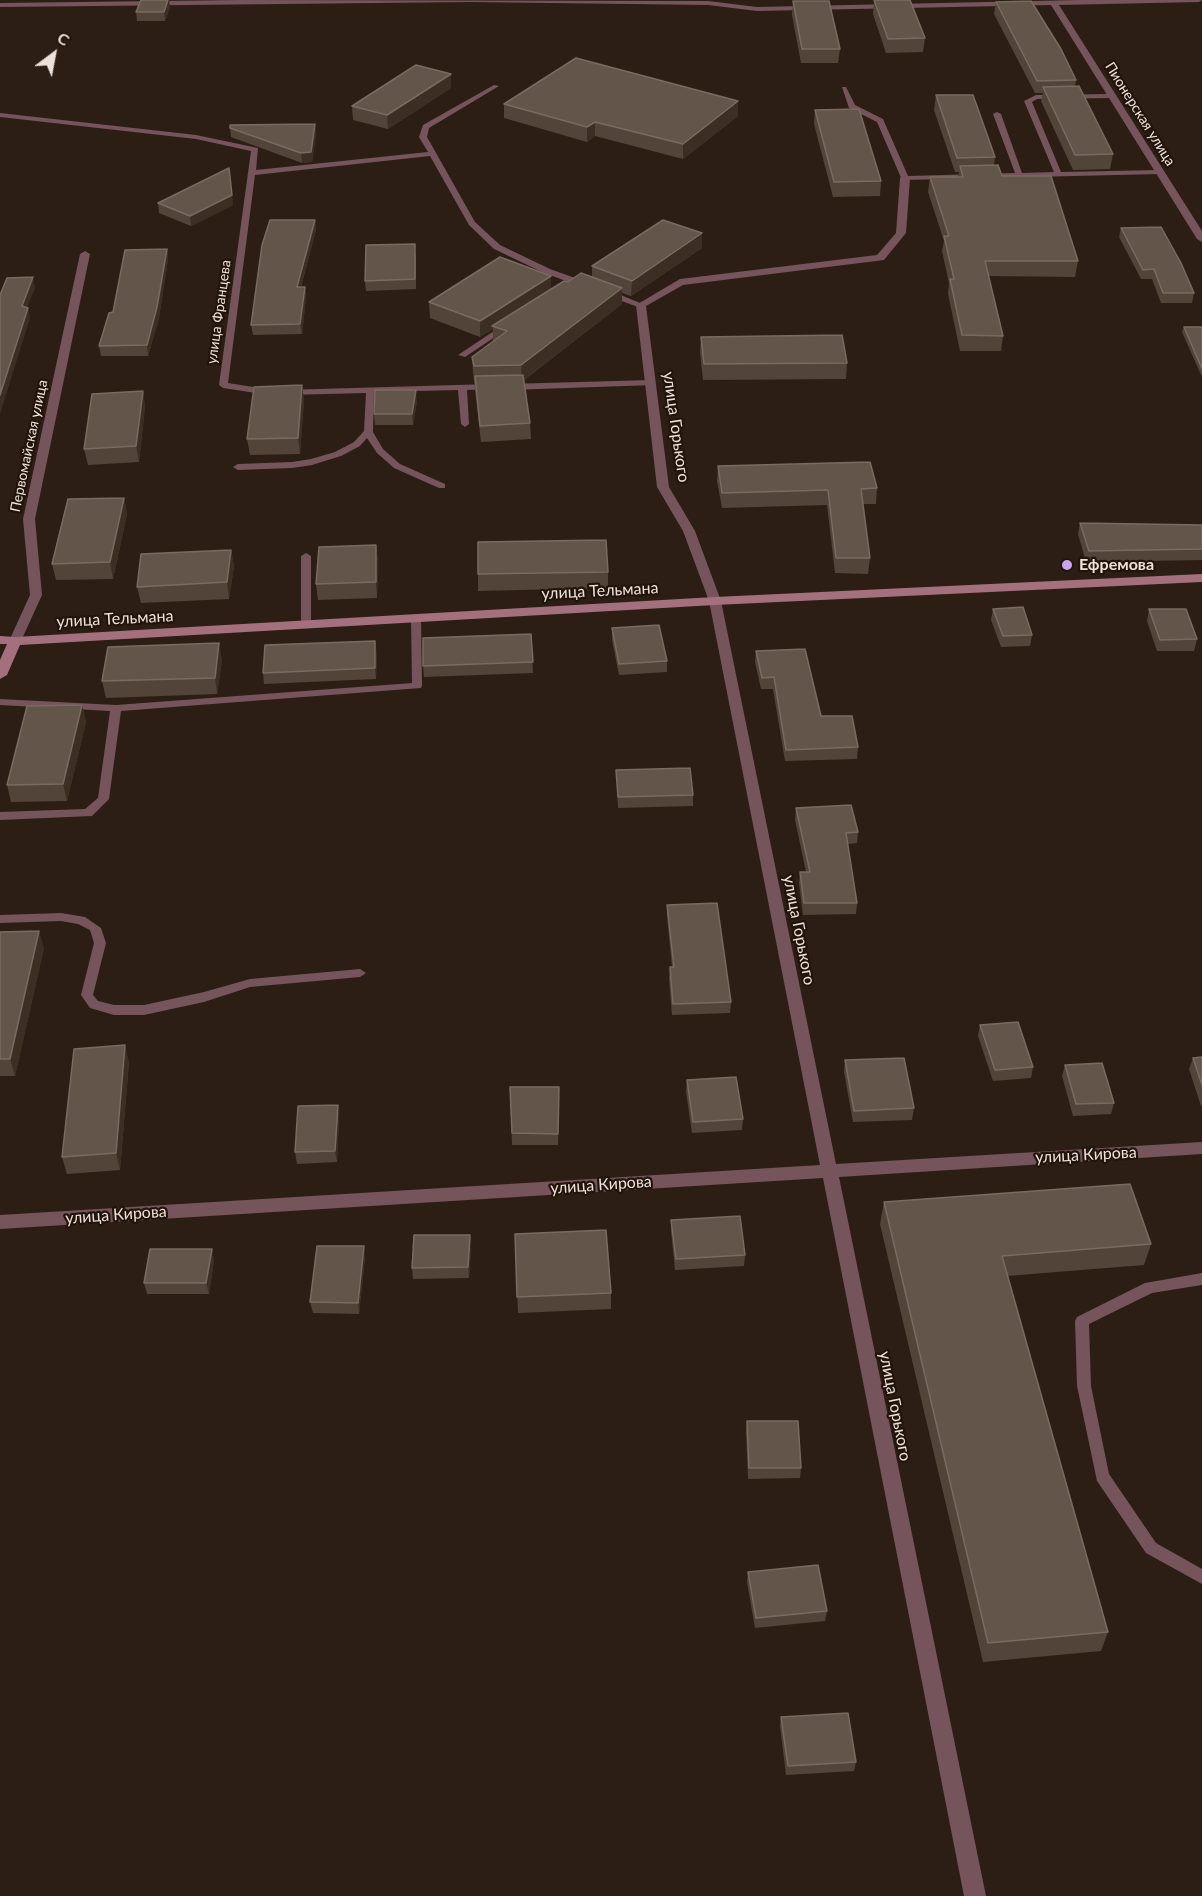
<!DOCTYPE html>
<html>
<head>
<meta charset="utf-8">
<style>
  body { margin:0 }
  #map { position:relative; width:1202px; height:1896px; overflow:hidden; background:#2c1e14; font-family:Lato,sans-serif }
  canvas { display:block }
  .north { position:absolute; left:24px; top:24px; width:60px; height:60px; -webkit-text-stroke:4px #22140b; paint-order:stroke; rotate:32deg; font-size:16px; font-weight:700; line-height:24px; text-align:center; color:#ece2db }
  .north::after { content:''; display:block; margin:auto; width:21px; height:27px; background:#ece2db; clip-path:polygon(50% 0,100% 100%,50% 72%,0 100%) }
</style>
</head>
<body>
<div id="map">
<canvas width="1202" height="1896"></canvas>
<div class="north">С</div>
</div>
<script>
const context = document.querySelector('canvas').getContext('2d');
context.lineJoin = 'round';
function poly(rows) {
  const path = new Path2D();
  for (const r of rows) {
    path.moveTo(r[0], r[1]);
    for (let i = 2; i < r.length; i += 2) path.lineTo(r[i], r[i + 1]);
  }
  return path;
}
function paint(path, color) {
  context.fillStyle = color;
  context.fill(path, 'evenodd');
}
function trace(path, color, width, dash) {
  context.strokeStyle = color;
  context.lineWidth = width;
  context.lineCap = dash ? 'butt' : 'round';
  context.setLineDash(dash || []);
  context.stroke(path);
}
function label(font, color, halo, rows, align = 'center') {
  context.font = font + ' Lato,sans-serif';
  context.lineWidth = 4.5;
  context.setLineDash([]);
  context.textBaseline = 'middle';
  context.strokeStyle = halo;
  context.fillStyle = color;
  for (const [text, x, y, turn = 0] of rows) {
    context.save();
    context.translate(x, y);
    context.rotate((+turn || 0) * Math.PI / 180);
    context.textAlign = isNaN(turn) ? turn : align;
    if (halo) context.strokeText(text, 0, 0);
    context.fillText(text, 0, 0);
    context.restore();
  }
}
paint(poly([
  [494,85,499,86,429,128,427,137,475,222,500,245,550,269,589,283,589,287,583,287,544,273,494,249,469,225,430,156,255,175,228,383,272,390,273,392,269,395,223,388,219,385,251,151,196,139,0,117,0,113,196,135,258,148,256,170,428,152,419,137,423,125,494,85],
  [842,87,846,87,855,105,883,119,908,176,1015,173,993,114,997,112,1001,114,1022,173,1054,172,1024,101,1036,95,1112,94,1116,96,1112,98,1037,99,1032,102,1061,172,1160,170,1164,172,1160,174,902,180,877,122,849,108,842,87],
  [605,291,611,291,645,305,638,307,605,295,605,291],
  [503,325,510,327,465,357,458,355,503,325],
  [651,380,654,381,654,385,509,390,505,387,509,384,651,380],
  [491,384,494,385,494,389,467,390,469,424,465,427,461,424,458,390,374,392,373,432,383,449,400,464,445,484,445,488,439,488,394,468,377,453,367,438,360,446,341,456,312,465,292,468,238,470,233,467,238,464,292,462,311,459,335,452,354,442,364,431,366,393,287,395,283,392,284,390,491,384],
  [306,553,311,556,311,624,306,627,301,624,301,556,306,553],
  [416,615,421,618,422,686,421,688,121,711,109,799,92,816,0,820,0,812,85,809,98,798,110,711,0,705,0,699,116,705,412,683,411,618,416,615],
  [61,913,85,917,101,928,106,943,93,995,98,1001,114,1005,144,1005,204,992,250,979,360,969,366,973,360,977,250,987,204,1002,144,1015,114,1015,90,1008,81,995,94,943,90,930,78,924,61,921,0,923,0,915,61,913],
  [1202,1273,1202,1285,1152,1293,1089,1324,1091,1386,1109,1474,1156,1543,1202,1569,1202,1584,1146,1553,1097,1481,1077,1386,1075,1321,1077,1317,1145,1283,1202,1273]
]), '#75545c');
paint(poly([
  [240,0,708,1,757,7,1079,0,1202,0,1199,2,1059,5,1202,231,1202,242,1197,239,1051,5,757,11,708,5,470,2,0,7,0,3,240,0],
  [905,175,910,178,906,233,884,260,683,285,646,306,669,487,695,531,721,601,836,1164,1202,1142,1202,1154,839,1177,986,1896,964,1896,823,1178,0,1229,0,1215,820,1165,709,601,683,531,657,487,636,305,680,279,877,255,896,233,900,178,905,175],
  [85,251,90,254,35,519,42,595,21,641,15,645,9,641,30,595,23,519,80,254,85,251]
]), '#75545c');
paint(poly([
  [1202,574,1202,582,715,605,20,645,7,675,0,679,0,660,7,644,0,644,0,636,15,637,715,597,1202,574]
]), '#a5707e');
paint(poly([
  [141,0,169,0,170,7,165,21,137,21,136,12],
  [874,0,925,38,923,52,886,53,873,14],
  [793,1,840,49,838,63,801,63,792,15],
  [996,2,1076,80,1075,87,1113,154,1110,169,1073,170,1041,101,1043,93,1035,93,994,14],
  [451,88,388,129,353,120,352,106],
  [936,95,995,157,994,165,1002,176,1078,261,1075,277,988,276,1003,336,1001,351,960,351,948,294,949,283,942,251,944,241,928,192,930,177,958,177,959,172,955,172,934,110],
  [738,101,738,116,683,159,595,136,587,142,504,118,504,104],
  [815,110,881,181,880,196,833,197,814,124],
  [315,124,316,134,312,162,302,163,231,137,230,128],
  [158,203,233,205,191,226,159,213],
  [315,220,316,230,301,287,305,287,306,297,302,334,253,335,251,325],
  [1121,228,1194,293,1192,303,1161,303,1152,279,1141,279,1119,237],
  [702,233,702,248,631,296,622,293,622,304,524,380,530,423,531,439,481,442,473,372,472,357,493,342,493,329,480,337,430,318,429,302,551,276,551,289,568,282,592,277,592,266],
  [167,249,168,259,159,318,148,356,101,356,99,346,113,312],
  [416,254,416,289,366,291,365,281],
  [1184,327,1202,327,1202,377,1182,332],
  [701,337,847,363,846,379,703,380,700,352],
  [302,385,304,401,300,454,250,455,247,439],
  [143,391,145,407,139,462,88,465,84,449],
  [417,401,413,425,375,425,374,414],
  [718,466,877,488,876,504,863,504,870,558,868,574,835,573,827,505,722,508,717,481],
  [124,498,127,514,113,579,56,580,52,564],
  [1080,523,1202,525,1202,560,1086,562,1078,534],
  [376,545,378,561,377,598,318,600,316,584],
  [231,550,234,566,229,599,141,603,137,587],
  [608,572,608,588,478,591,478,574],
  [993,609,1032,635,1030,646,1001,647,991,620],
  [1149,609,1197,639,1194,651,1157,651,1147,621],
  [612,628,667,661,667,672,619,675,612,640],
  [531,634,533,673,424,677,423,666],
  [756,651,821,716,858,747,857,759,785,761,773,689,761,689,755,662],
  [377,652,376,679,264,684,263,673],
  [222,660,217,694,106,698,102,681],
  [82,705,86,722,67,801,11,802,7,785],
  [616,770,693,795,693,806,618,808],
  [796,808,858,832,857,843,848,844,857,903,856,914,803,915,799,883,800,872,806,872,795,820],
  [667,905,731,1002,730,1013,672,1015,669,979,670,967,672,967,667,916],
  [0,932,44,948,15,1076,0,1076],
  [980,1025,1033,1067,1031,1078,993,1081,978,1036],
  [1202,1057,1202,1106,1201,1106,1189,1069,1193,1058],
  [845,1060,914,1108,912,1120,853,1122,844,1072],
  [129,1062,120,1170,67,1174,62,1157],
  [1065,1065,1114,1103,1111,1114,1073,1116,1062,1076],
  [687,1080,743,1119,742,1130,692,1133,686,1092],
  [510,1087,559,1098,558,1145,512,1145],
  [339,1116,337,1162,297,1164,295,1152],
  [884,1202,1151,1244,1144,1265,1007,1276,1108,1632,1101,1651,983,1662,880,1224],
  [671,1220,745,1255,744,1266,675,1270,671,1231],
  [515,1234,611,1293,611,1309,518,1313],
  [470,1235,471,1246,469,1278,413,1279,412,1268],
  [365,1257,359,1314,313,1313,310,1302],
  [214,1260,209,1294,147,1294,144,1283],
  [747,1421,801,1468,800,1478,748,1479,746,1432],
  [748,1572,827,1611,825,1621,755,1628,747,1582],
  [781,1717,856,1762,854,1771,786,1775,780,1726]
]), '#534439');
paint(poly([
  [168,0,169,0,170,7,165,21,164,12],
  [451,74,451,88,388,129,387,115],
  [738,101,738,116,683,159,683,144],
  [595,122,595,136,587,142,587,127],
  [315,124,316,134,312,162,302,163,301,153],
  [231,178,233,205,191,226,190,216],
  [315,220,316,230,298,297,297,287],
  [702,233,702,248,631,296,632,281],
  [167,249,168,259,159,318,148,356,147,345],
  [551,276,551,291,492,326,493,329,480,337,480,321],
  [33,277,35,288,24,316,22,306],
  [305,287,306,297,302,334,300,324],
  [622,288,622,304,522,381,521,365],
  [28,308,30,318,0,414,0,395],
  [302,385,304,401,300,454,298,438],
  [416,390,417,401,413,425,412,414],
  [143,391,145,407,139,462,136,446],
  [124,498,127,514,113,579,110,562],
  [376,545,378,561,377,598,376,582],
  [231,550,234,566,229,599,227,582],
  [375,641,377,652,376,679,375,668],
  [219,643,222,660,217,694,215,678],
  [82,705,86,722,67,801,63,784],
  [39,931,44,948,15,1076,10,1059],
  [125,1045,129,1062,120,1170,116,1153],
  [338,1105,339,1116,337,1162,335,1151],
  [470,1235,471,1246,469,1278,468,1267],
  [364,1246,365,1257,359,1314,358,1303],
  [212,1249,214,1260,209,1294,206,1283]
]), '#3d2e23');
const building = poly([
  [141,0,168,0,164,12,136,12,141,0],
  [874,0,910,0,925,38,888,39,874,0],
  [793,1,829,1,840,49,802,49,793,1],
  [1031,1,1061,49,1076,80,1037,81,996,2,1031,1],
  [576,58,738,101,683,144,595,122,587,127,504,104,576,58],
  [416,65,451,74,387,115,352,106,416,65],
  [1079,86,1113,154,1075,155,1043,87,1079,86],
  [936,95,973,95,995,157,957,158,936,95],
  [859,109,881,181,834,182,815,110,859,109],
  [315,124,311,152,301,153,230,128,230,125,315,124],
  [998,165,1002,176,1051,176,1078,261,985,261,1003,336,962,335,950,279,954,279,944,236,949,236,930,177,963,177,960,166,998,165],
  [229,168,232,195,190,216,158,203,229,168],
  [270,220,315,220,297,287,305,287,300,324,251,325,262,245,270,220],
  [663,220,702,233,632,281,592,266,663,220],
  [1161,227,1181,263,1194,293,1163,293,1154,269,1143,270,1121,228,1161,227],
  [415,244,415,279,365,281,366,245,415,244],
  [167,249,157,307,147,345,99,346,109,313,113,312,125,250,167,249],
  [500,257,551,276,480,321,429,302,500,257],
  [581,273,622,288,521,365,474,366,472,357,507,331,492,326,564,281,568,282,581,273],
  [33,277,22,306,28,308,0,395,0,295,7,278,33,277],
  [1184,327,1202,327,1202,369,1184,327],
  [842,335,847,363,704,364,701,337,842,335],
  [523,375,530,423,480,426,475,376,523,375],
  [302,385,298,438,247,439,254,387,302,385],
  [375,390,416,390,412,414,374,414,375,390],
  [143,391,136,446,84,449,92,394,143,391],
  [870,462,877,488,861,489,870,558,836,558,828,490,722,493,718,466,870,462],
  [124,498,110,562,52,564,68,499,124,498],
  [1080,523,1202,525,1202,549,1089,551,1080,523],
  [606,540,608,572,478,574,478,542,606,540],
  [376,545,376,582,316,584,319,547,376,545],
  [231,550,227,582,137,587,141,554,231,550],
  [1023,607,1032,635,1003,636,993,609,1023,607],
  [1149,609,1186,609,1197,639,1160,640,1149,609],
  [659,625,667,661,619,664,612,628,659,625],
  [531,634,533,662,423,666,423,638,531,634],
  [375,641,375,668,263,673,265,645,375,641],
  [219,643,215,678,102,681,108,647,219,643],
  [805,649,821,716,852,716,858,747,786,750,774,677,762,678,756,651,805,649],
  [82,705,63,784,7,785,27,706,82,705],
  [690,768,693,795,618,797,616,770,690,768],
  [851,805,858,832,846,833,857,903,804,903,800,872,810,872,796,808,851,805],
  [717,903,731,1002,673,1004,670,967,674,967,667,905,717,903],
  [39,931,10,1059,0,1059,0,932,39,931],
  [1018,1022,1033,1067,995,1070,980,1025,1018,1022],
  [125,1045,116,1153,62,1157,74,1049,125,1045],
  [1202,1057,1202,1085,1193,1058,1202,1057],
  [904,1058,914,1108,854,1111,845,1060,904,1058],
  [1102,1063,1114,1103,1076,1104,1065,1065,1102,1063],
  [736,1077,743,1119,693,1122,687,1080,736,1077],
  [510,1087,559,1087,558,1134,512,1133,510,1087],
  [338,1105,335,1151,295,1152,298,1106,338,1105],
  [1130,1184,1151,1244,1002,1256,1108,1632,988,1643,884,1202,1130,1184],
  [740,1216,745,1255,676,1259,671,1220,740,1216],
  [606,1230,611,1293,517,1297,515,1234,606,1230],
  [414,1235,470,1235,468,1267,412,1268,414,1235],
  [317,1246,364,1246,358,1303,310,1302,317,1246],
  [150,1249,212,1249,206,1283,144,1283,150,1249],
  [747,1421,798,1421,801,1468,749,1468,747,1421],
  [818,1565,827,1611,756,1618,748,1572,818,1565],
  [848,1713,856,1762,788,1766,781,1717,848,1713]
]);
paint(building, '#64554b');
trace(building, '#796b61', 1.5);
for (const [x, y, r, color] of [
  [1067,565,6,"#c9a5ee"]
]) {
  const dot = new Path2D();
  dot.arc(x, y, r, 0, 2 * Math.PI);
  context.fillStyle = color;
  context.fill(dot);
  trace(dot, '#22140b', 2);
}
label('14px', '#ece2db', '#22140b', [
  ["Пионерская улица",1140,114,58],
  ["улица Францева",219,312,-82],
  ["Первомайская улица",29,446,-78]
]);
label('16px', '#ece2db', '#22140b', [
  ["улица Горького",676,427,82],
  ["улица Тельмана",600,591,-3],
  ["улица Тельмана",115,619,-3],
  ["улица Горького",799,930,79],
  ["улица Кирова",1086,1155,-3],
  ["улица Кирова",601,1185,-4],
  ["улица Кирова",116,1215,-4],
  ["улица Горького",895,1406,79]
]);
label('bold 16px', '#ece2db', '#22140b', [
  ["Ефремова",1079,565]
], 'left');
</script>
</body>
</html>
